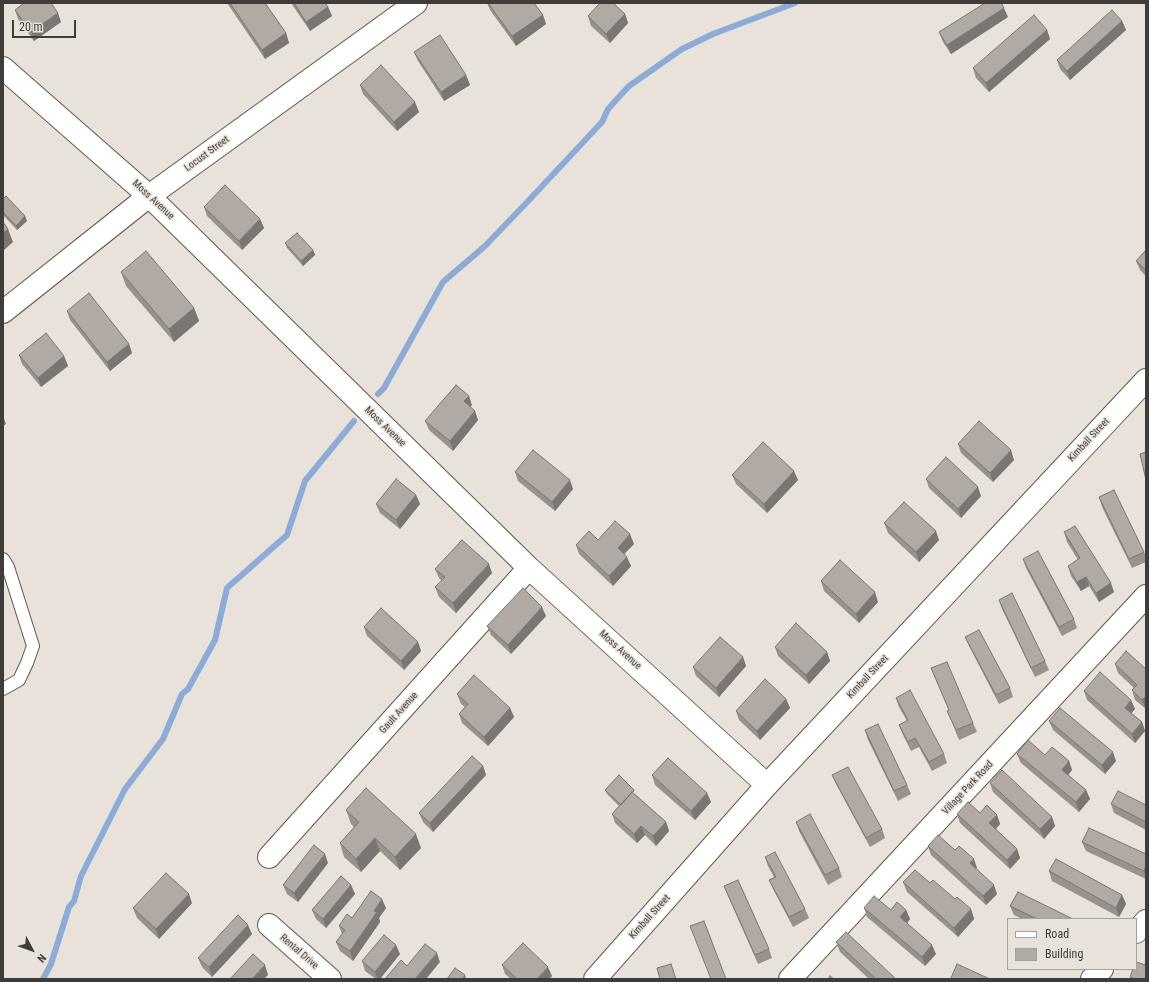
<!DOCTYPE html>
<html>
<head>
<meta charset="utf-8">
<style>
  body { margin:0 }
  #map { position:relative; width:1149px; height:982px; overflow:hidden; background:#e8e2da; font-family:"Roboto Condensed",sans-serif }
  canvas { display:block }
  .frame { position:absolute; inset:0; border:4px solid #3f3c39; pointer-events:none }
  .legend { position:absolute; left:1007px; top:918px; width:130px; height:52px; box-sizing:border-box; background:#e8e2da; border:1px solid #a4a09a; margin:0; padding:5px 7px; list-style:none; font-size:12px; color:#3f3c39 }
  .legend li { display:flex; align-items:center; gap:8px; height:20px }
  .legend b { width:20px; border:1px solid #a4a09a }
  .north { position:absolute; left:12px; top:930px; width:40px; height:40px; -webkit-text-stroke:3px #e8e2da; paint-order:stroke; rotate:131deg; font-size:11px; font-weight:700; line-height:16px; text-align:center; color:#3f3c39 }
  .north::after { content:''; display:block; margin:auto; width:14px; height:18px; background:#3f3c39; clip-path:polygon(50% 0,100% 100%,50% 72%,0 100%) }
  .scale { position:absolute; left:12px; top:20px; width:64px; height:18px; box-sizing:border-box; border:2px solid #3f3c39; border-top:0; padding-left:5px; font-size:12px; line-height:14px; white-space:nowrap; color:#3f3c39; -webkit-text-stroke:3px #e8e2da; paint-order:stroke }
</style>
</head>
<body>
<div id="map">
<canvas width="1149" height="982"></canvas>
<div class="frame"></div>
<ul class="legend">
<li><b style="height:5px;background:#fff"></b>Road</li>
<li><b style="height:11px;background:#b1a9a3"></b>Building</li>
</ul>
<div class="north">N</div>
<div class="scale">20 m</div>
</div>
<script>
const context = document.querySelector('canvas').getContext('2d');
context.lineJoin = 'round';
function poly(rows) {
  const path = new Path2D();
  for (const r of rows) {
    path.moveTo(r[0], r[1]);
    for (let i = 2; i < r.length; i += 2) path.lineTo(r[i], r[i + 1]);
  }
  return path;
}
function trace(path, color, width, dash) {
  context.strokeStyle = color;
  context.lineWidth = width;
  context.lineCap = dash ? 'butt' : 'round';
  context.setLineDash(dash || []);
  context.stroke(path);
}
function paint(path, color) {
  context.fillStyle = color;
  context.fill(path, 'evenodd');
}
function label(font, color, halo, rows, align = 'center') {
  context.font = font + ' "Roboto Condensed",sans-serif';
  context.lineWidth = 3;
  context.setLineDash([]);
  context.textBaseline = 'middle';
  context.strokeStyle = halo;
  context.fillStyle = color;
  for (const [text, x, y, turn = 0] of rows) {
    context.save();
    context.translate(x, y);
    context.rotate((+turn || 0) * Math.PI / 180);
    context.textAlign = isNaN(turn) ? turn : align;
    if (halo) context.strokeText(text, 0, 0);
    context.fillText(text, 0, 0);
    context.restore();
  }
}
trace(poly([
  [378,394,384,388,443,282,485,246,531,198,602,122,608,109,629,86,682,49,713,34,795,3],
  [43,979,51,964,69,907,74,901,81,876,125,789,163,739,182,694,188,689,215,640,227,588,287,535,305,481,354,421]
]), '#8cabd7', 6);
const service = poly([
  [3,559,8,567,33,646,27,663,19,680,3,689]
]);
const minor = poly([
  [3,68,149,196,529,568,767,785],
  [3,312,149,196,416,3],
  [269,857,529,568],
  [269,925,330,979],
  [1136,932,1146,921],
  [595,979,767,785,1146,380],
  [790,979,1146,596],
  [1092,979,1102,969]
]);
trace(service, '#5e5952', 14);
trace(minor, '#5e5952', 24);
trace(service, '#fff', 12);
trace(minor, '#fff', 22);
paint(poly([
  [227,3,265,3,286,33,289,43,265,59],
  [291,3,325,3,328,7,332,16,310,31],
  [487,3,534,3,543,15,546,24,516,46,490,10],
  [15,10,61,22,34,41,18,19],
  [625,14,628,23,610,43,591,26,588,16],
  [1008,17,951,54,943,42,939,32],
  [1122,21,1126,30,1070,80,1060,69,1057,60],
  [1047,30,1050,39,989,92,976,78,973,68],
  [414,52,466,75,470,85,444,101,418,61],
  [360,85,419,112,397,131,363,94],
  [3,199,25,216,27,221,17,230,3,215],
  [204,207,260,219,264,228,242,250,207,216],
  [285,243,313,250,315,255,303,266,287,248],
  [1146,250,1146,276,1140,270,1136,261],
  [121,272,194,308,199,321,174,342,126,286],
  [67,311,129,344,132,353,110,371,70,320],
  [19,355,64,356,68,366,41,387,22,364],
  [472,405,470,407,478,420,453,451,429,430,425,421],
  [958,444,1014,460,993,482,961,453],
  [515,472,573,489,555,511,518,481],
  [732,475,798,480,767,513,736,484],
  [926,479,981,496,961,518,929,488],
  [416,495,420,504,400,529,380,513,376,504],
  [1099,497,1144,552,1146,556,1146,562,1132,568,1102,507],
  [884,523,939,540,919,562,888,533],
  [1064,532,1114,592,1099,602,1089,586,1081,591,1071,576,1068,566,1078,560,1067,542],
  [598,540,634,544,624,554,631,566,613,586,579,554,576,545],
  [1023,559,1074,619,1077,628,1062,636,1026,568],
  [435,569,492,573,456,613,439,597,435,587,442,581,439,578],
  [821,581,878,602,859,623,824,591],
  [999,600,1045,661,1049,670,1035,677,1002,609],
  [546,616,511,654,491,635,487,626],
  [364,627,418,642,421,651,404,670,367,636],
  [965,637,1010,688,1013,697,999,704,969,646],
  [775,647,827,652,830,661,809,684,778,656],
  [743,657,746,666,719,697,696,676,693,667],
  [1115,664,1146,669,1146,709,1135,700,1132,690,1134,688,1118,673],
  [931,668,973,723,977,732,959,740,951,720,947,711,949,710],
  [1084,691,1131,700,1135,709,1131,713,1142,722,1145,731,1135,743,1087,700],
  [457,694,510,708,514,717,488,746,462,723,459,714,465,707,461,704],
  [896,698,944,754,947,763,932,771,919,747,911,751,903,735,899,725,907,721,899,707],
  [786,699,790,708,760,740,739,720,736,711],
  [1049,721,1116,761,1105,774,1053,730],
  [865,730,907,785,911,794,898,801,868,740],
  [1017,754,1045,755,1069,761,1072,770,1068,775,1086,790,1090,799,1079,812,1021,763],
  [483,766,486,775,433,832,423,822,419,813],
  [652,775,707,793,711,802,695,820,655,785],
  [832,775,882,829,885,838,870,847,836,784],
  [990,783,1052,817,1055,826,1044,839,993,792],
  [605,790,636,795,666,822,669,831,656,846,645,835,637,843,615,823,612,814,619,806,607,794],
  [1111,804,1146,805,1146,830,1114,813],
  [346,810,421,848,400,870,380,851,361,872,344,857,340,843,354,827,351,824],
  [980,813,997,815,1000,824,996,829,1017,849,1020,858,1010,869,960,823,957,814],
  [796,822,839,868,842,877,828,885,799,831],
  [1082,842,1146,854,1146,879,1086,851],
  [928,846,955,850,977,868,976,869,997,894,986,905,931,855],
  [765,857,805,909,809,918,793,927,773,889,769,880,774,877,768,866],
  [328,863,298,902,287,894,283,885],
  [1049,871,1122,895,1126,904,1119,917,1052,881],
  [903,882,930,883,971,909,974,919,958,937,907,892],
  [351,885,355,894,326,928,316,919,312,910],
  [724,886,769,949,772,958,758,964,728,896],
  [192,903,159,939,137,918,133,908],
  [1010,906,1073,919,1022,919,1014,915],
  [386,908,379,918,380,922,353,961,340,951,336,942,342,934,339,926,352,918],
  [864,908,891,910,906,910,910,919,907,923,936,954,925,966,867,917],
  [252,934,212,977,202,967,198,958],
  [836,942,896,979,869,979,840,952],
  [396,945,400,954,380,979,376,979,365,971,362,961],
  [502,965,552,976,549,979,511,979,505,974]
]), '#98918c');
paint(poly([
  [328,7,332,16,310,31,306,22],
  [1004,8,1008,17,951,54,947,45],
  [58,13,61,22,34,41,31,32],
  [625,14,628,23,610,43,606,34],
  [543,15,546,24,516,46,512,36],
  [1122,21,1126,30,1070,80,1067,71],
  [1047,30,1050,39,989,92,986,83],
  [286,33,289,43,265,59,262,50],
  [466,75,470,85,444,101,441,92],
  [415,102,419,112,397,131,394,122],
  [25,216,27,221,17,230,16,226],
  [260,219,264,228,242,250,239,241],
  [8,229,13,242,3,251,3,233],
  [313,250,315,255,303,266,301,261],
  [194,308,199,321,174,342,169,329],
  [129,344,132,353,110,371,107,362],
  [64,356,68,366,41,387,38,378],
  [469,396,472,405,467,411,464,401],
  [475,411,478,420,453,451,450,441],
  [3,416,6,424,3,426],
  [1011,450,1014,460,993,482,990,473],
  [794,471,798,480,767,513,764,504],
  [570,480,573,489,555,511,552,502],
  [978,487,981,496,961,518,958,509],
  [416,495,420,504,400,529,396,520],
  [936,531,939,540,919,562,916,552],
  [630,534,634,544,621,557,618,548],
  [627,557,631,566,613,586,609,576],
  [489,564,492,573,456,613,453,603],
  [1086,577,1089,586,1081,591,1077,582],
  [1111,583,1114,592,1099,602,1096,593],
  [875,592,878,602,859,623,856,614],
  [542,607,546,616,511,654,508,645],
  [418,642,421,651,404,670,401,661],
  [827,652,830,661,809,684,806,675],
  [743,657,746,666,719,697,716,688],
  [1146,696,1146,709,1142,700],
  [786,699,790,708,760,740,757,731],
  [1131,700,1135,709,1128,717,1125,708],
  [510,708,514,717,488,746,484,737],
  [1142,722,1145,731,1135,743,1132,734],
  [1113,752,1116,761,1105,774,1102,765],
  [1069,761,1072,770,1065,779,1062,770],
  [483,766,486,775,433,832,430,823],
  [1086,790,1090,799,1079,812,1076,802],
  [707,793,711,802,695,820,691,811],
  [997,815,1000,824,993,832,989,823],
  [1052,817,1055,826,1044,839,1040,829],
  [666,822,669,831,656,846,653,836],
  [641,826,645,835,637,843,634,834],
  [416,834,421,848,400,870,395,857],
  [375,838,380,851,361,872,356,859],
  [1017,849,1020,858,1010,869,1007,860],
  [325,854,328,863,298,902,294,893],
  [974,859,977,868,973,872,970,863],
  [1146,866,1146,876,1144,871],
  [351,885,355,894,326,928,323,919],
  [994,885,997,894,986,905,983,896],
  [189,894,192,903,159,939,156,929],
  [1122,895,1126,904,1119,917,1116,908],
  [382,899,386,908,379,918,380,922,353,961,350,951,374,911],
  [971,909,974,919,958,937,954,928],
  [906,910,910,919,904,927,900,917],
  [248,925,252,934,212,977,209,967],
  [396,945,400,954,380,979,378,979,375,972],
  [932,945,936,954,925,966,922,957],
  [437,953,440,962,426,979,415,979],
  [265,965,268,975,264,979,252,979],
  [548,967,552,976,549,979,537,979],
  [465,975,466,979,462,979]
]), '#7c7672');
const building = poly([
  [24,3,51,3,58,13,31,32,15,10,24,3],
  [230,3,265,3,286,33,262,50,230,3],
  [294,3,325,3,328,7,306,22,294,3],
  [488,3,534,3,543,15,512,36,488,3],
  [600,3,613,3,625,14,606,34,588,16,600,3],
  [985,3,1001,3,1004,8,947,45,939,32,985,3],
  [1112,10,1122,21,1067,71,1057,60,1112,10],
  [1034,15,1047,30,986,83,973,68,1034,15],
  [440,35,466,75,441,92,414,52,440,35],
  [381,65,415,102,394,122,360,85,381,65],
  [225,185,260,219,239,241,204,207,225,185],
  [6,196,25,216,16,226,3,212,3,199,6,196],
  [3,222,8,229,3,233,3,222],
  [297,233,313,250,301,261,285,243,297,233],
  [1146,250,1146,270,1136,261,1146,250],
  [146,251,194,308,169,329,121,272,146,251],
  [89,293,129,344,107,362,67,311,89,293],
  [46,333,64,356,38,378,19,355,46,333],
  [456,385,469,396,464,401,475,411,450,441,425,421,456,385],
  [979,421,1011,450,990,473,958,444,979,421],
  [763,442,794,471,764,504,732,475,763,442],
  [533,450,570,480,552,502,515,472,533,450],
  [1146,452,1146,480,1140,454,1146,452],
  [946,457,978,487,958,509,926,479,946,457],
  [396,479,416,495,396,520,376,504,396,479],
  [1114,490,1144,552,1129,559,1099,497,1114,490],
  [904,502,936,531,916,552,884,523,904,502],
  [615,521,630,534,618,548,627,557,609,576,576,545,589,531,598,540,615,521],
  [1075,526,1111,583,1096,593,1086,577,1077,582,1068,566,1080,558,1064,532,1075,526],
  [462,540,489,564,453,603,435,587,445,577,435,569,462,540],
  [1038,551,1074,619,1059,627,1023,559,1038,551],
  [840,560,875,592,856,614,821,581,840,560],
  [523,588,542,607,508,645,487,626,523,588],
  [1012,593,1045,661,1031,668,999,600,1012,593],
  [381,608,418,642,401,661,364,627,381,608],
  [796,623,827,652,806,675,775,647,796,623],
  [979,630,1010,688,996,695,965,637,979,630],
  [720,637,743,657,716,688,693,667,720,637],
  [1126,651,1146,669,1146,696,1142,700,1132,690,1137,685,1115,664,1126,651],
  [947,662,973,723,956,730,947,711,949,710,931,668,947,662],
  [1100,672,1131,700,1125,708,1142,722,1132,734,1084,691,1100,672],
  [474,675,510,708,484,737,459,714,468,704,457,694,474,675],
  [765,679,786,699,757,731,736,711,765,679],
  [910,690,944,754,929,762,915,738,908,742,899,725,908,720,896,698,910,690],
  [1060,708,1113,752,1102,765,1049,721,1060,708],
  [878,724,907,785,894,791,865,730,878,724],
  [1028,740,1045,755,1052,747,1069,761,1062,770,1086,790,1076,802,1017,754,1028,740],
  [472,756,483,766,430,823,419,813,472,756],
  [668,758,707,793,691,811,652,775,668,758],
  [848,767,882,829,866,838,832,775,848,767],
  [1002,770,1052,817,1040,829,990,783,1002,770],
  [619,775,634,790,633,792,632,792,621,805,605,790,619,775],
  [366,788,416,834,395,857,375,838,356,859,340,843,359,822,346,810,366,788],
  [1118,791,1146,805,1146,822,1111,804,1118,791],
  [632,792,666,822,653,836,641,826,634,834,612,814,632,792],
  [968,802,980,813,987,805,997,815,989,823,1017,849,1007,860,957,814,968,802],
  [810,814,839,868,825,875,796,822,810,814],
  [1089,828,1146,854,1146,866,1144,871,1082,842,1089,828],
  [938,835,955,850,959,846,974,859,970,863,994,885,983,896,928,846,938,835],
  [314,845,325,854,294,893,283,885,314,845],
  [775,852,805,909,789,917,769,880,776,877,765,857,775,852],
  [1056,859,1122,895,1116,908,1049,871,1056,859],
  [915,870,930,883,933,880,955,899,957,897,971,909,954,928,903,882,915,870],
  [166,873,189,894,156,929,133,908,166,873],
  [341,876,351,885,323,919,312,910,341,876],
  [738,880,769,949,755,955,724,886,738,880],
  [371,891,382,899,374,911,377,912,350,951,336,942,345,930,339,926,347,914,352,918,371,891],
  [1018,892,1073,919,1037,919,1010,906,1018,892],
  [874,896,891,910,897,902,906,910,900,917,932,945,922,957,864,908,874,896],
  [238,915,248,925,209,967,198,958,238,915],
  [704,921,726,979,711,979,690,926,704,921],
  [846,932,896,979,876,979,836,942,846,932],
  [384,935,396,945,375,972,362,961,384,935],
  [523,943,548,967,537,979,517,979,502,965,523,943],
  [425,944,437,953,415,979,385,979,401,960,407,966,425,944],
  [253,954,265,965,252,979,230,979,253,954],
  [1136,962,1146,965,1146,979,1136,979,1130,977,1133,969,1136,969,1136,962],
  [671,964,676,979,660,979,657,968,671,964],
  [957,964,990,979,953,979,951,978,957,964],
  [455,968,465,975,462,979,447,979,455,968],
  [830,976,834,979,828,979,830,976]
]);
paint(building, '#b1a9a3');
trace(building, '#7c7672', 1);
label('10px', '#3f3c39', '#e8e2da', [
  ["Locust Street",207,154,-36],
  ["Moss Avenue",153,200,43],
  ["Moss Avenue",385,427,44],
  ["Kimball Street",1089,440,-47],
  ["Moss Avenue",620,650,42],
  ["Kimball Street",868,677,-47],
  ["Gault Avenue",399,713,-48],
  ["Village Park Road",968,788,-47],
  ["Kimball Street",650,917,-48],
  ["Rental Drive",299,952,41]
]);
</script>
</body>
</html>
